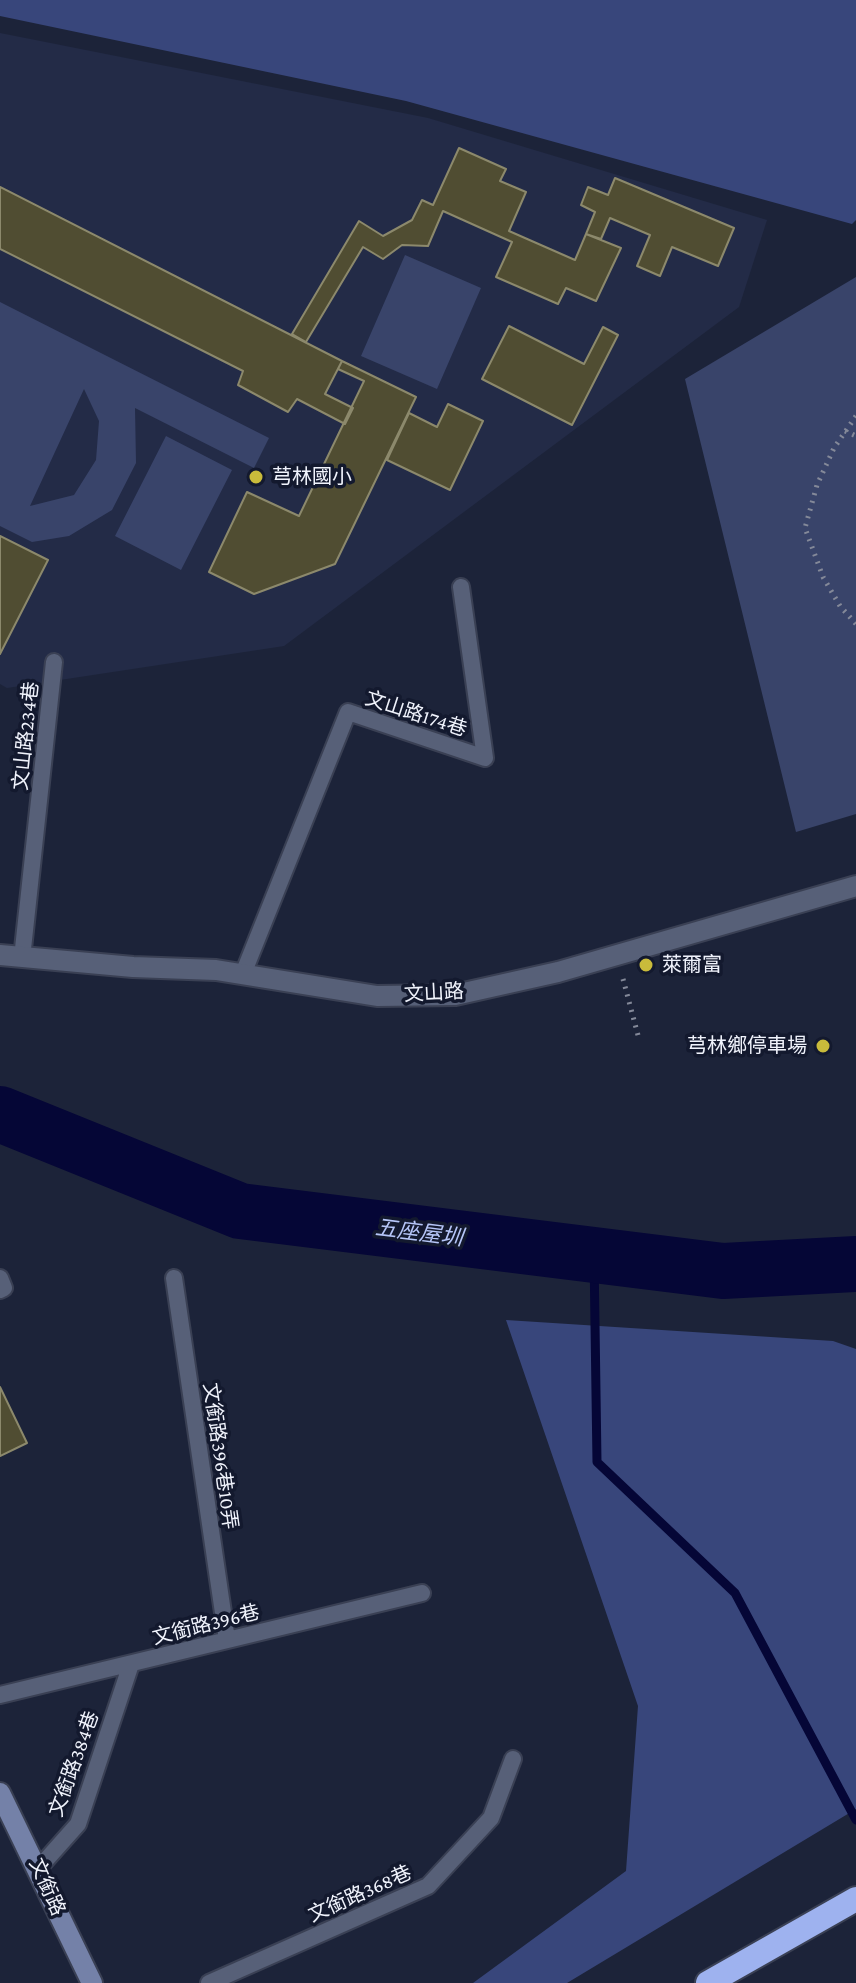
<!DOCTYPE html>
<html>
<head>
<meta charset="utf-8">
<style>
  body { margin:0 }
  canvas { display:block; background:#1c2339 }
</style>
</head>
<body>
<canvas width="856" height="1983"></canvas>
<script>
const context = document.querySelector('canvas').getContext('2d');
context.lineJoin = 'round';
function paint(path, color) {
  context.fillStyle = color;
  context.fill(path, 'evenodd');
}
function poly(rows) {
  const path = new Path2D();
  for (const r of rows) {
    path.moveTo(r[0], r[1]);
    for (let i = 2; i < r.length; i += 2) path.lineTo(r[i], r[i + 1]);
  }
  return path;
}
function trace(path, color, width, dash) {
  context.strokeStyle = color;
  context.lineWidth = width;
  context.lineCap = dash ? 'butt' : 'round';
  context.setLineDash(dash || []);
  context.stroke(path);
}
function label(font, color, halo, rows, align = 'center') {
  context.font = font + ' "Crimson Pro","Noto Sans TC",serif';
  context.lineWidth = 7;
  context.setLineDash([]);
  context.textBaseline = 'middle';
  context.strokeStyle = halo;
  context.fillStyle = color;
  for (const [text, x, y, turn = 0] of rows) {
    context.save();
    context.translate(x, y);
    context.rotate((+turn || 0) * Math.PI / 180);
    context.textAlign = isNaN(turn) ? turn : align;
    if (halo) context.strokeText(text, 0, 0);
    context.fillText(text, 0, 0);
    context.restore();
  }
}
paint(poly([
  [0,33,428,118,767,220,739,307,284,646,7,688,0,684]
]), '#232b47');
paint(poly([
  [405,255,481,288,437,389,361,356],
  [856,277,856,814,796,832,685,379],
  [0,302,269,438,254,468,135,408,136,463,112,510,69,536,32,542,0,526],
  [84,389,99,421,96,460,74,495,30,506],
  [166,436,232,470,181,570,115,536]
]), '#39446a');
paint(poly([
  [0,0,856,0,856,220,852,224,406,101,0,16],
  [506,1320,833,1341,856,1349,856,1809,567,1983,473,1983,626,1871,638,1706]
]), '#38467b');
trace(poly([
  [594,1255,597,1462,735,1593,856,1820]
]), '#050636', 9);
trace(poly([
  [0,1114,240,1211,723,1271,856,1264]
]), '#050636', 56);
const building = poly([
  [459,148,506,169,500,181,526,192,509,231,575,260,586,234,621,248,596,301,566,288,558,304,496,277,512,242,443,211,428,246,402,245,383,259,363,247,306,342,292,334,359,221,383,236,412,220,422,200,433,205,459,148],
  [615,178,734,228,718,266,672,247,660,276,637,266,650,235,610,218,601,239,586,234,595,212,581,205,588,187,608,195,615,178],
  [0,187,342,361,325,394,353,408,345,424,297,399,288,412,238,385,243,371,0,249,0,187],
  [509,326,584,364,603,327,618,335,572,425,482,379,509,326],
  [342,361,416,397,335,564,254,594,209,572,247,492,299,516,364,381,338,369,342,361],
  [448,404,483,421,450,490,387,460,409,413,437,427,448,404],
  [0,536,48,560,0,654,0,536],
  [0,1387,27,1443,0,1456,0,1387]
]);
paint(building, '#504d32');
trace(building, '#8c896c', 2);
const service = poly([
  [22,958,54,662],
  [243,974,348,712,485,758,461,587],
  [0,1278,4,1288,0,1290],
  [174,1278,227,1640],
  [0,1695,422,1593],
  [38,1869,78,1824,131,1664],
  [209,1983,428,1886,491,1818,513,1759]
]);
const tertiary = poly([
  [0,955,133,967,216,970,377,996,455,995,558,972,856,886]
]);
const secondary = poly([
  [0,1793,92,1983]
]);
const motorway = poly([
  [708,1983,856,1899]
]);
trace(service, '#3a4054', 20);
trace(tertiary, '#3a4054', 24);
trace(secondary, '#3a4054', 24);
trace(motorway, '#3a4054', 28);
trace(poly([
  [856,416,834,448,817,485,805,528,823,577,840,606,856,624],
  [845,431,856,436],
  [623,979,639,1039]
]), '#848999', 5, [2, 6]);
trace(service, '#576078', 16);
trace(tertiary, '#576078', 20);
trace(secondary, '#7481a8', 20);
trace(motorway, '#9eb2ef', 24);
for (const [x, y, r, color] of [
  [256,477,8,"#c9bb3b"],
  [646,965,8,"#c9bb3b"],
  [823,1046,8,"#c9bb3b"]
]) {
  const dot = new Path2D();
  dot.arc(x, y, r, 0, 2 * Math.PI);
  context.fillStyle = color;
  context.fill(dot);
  trace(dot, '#13192e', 3);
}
label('20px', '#f0f3fc', '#13192e', [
  ["芎林國小",272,477],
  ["萊爾富",662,965],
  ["芎林鄉停車場",807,1046,"right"]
], 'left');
label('20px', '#f0f3fc', '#13192e', [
  ["文山路174巷",416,714,18],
  ["文山路234巷",26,736,-84],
  ["文山路",434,993,-3],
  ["文銜路396巷10弄",220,1456,82],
  ["文銜路396巷",206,1625,-14],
  ["文銜路384巷",74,1764,-70],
  ["文銜路",47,1887,66],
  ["文銜路368巷",360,1894,-24]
]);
label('italic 22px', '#b6c6f8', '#13192e', [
  ["五座屋圳",419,1233,7]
]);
</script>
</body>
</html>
